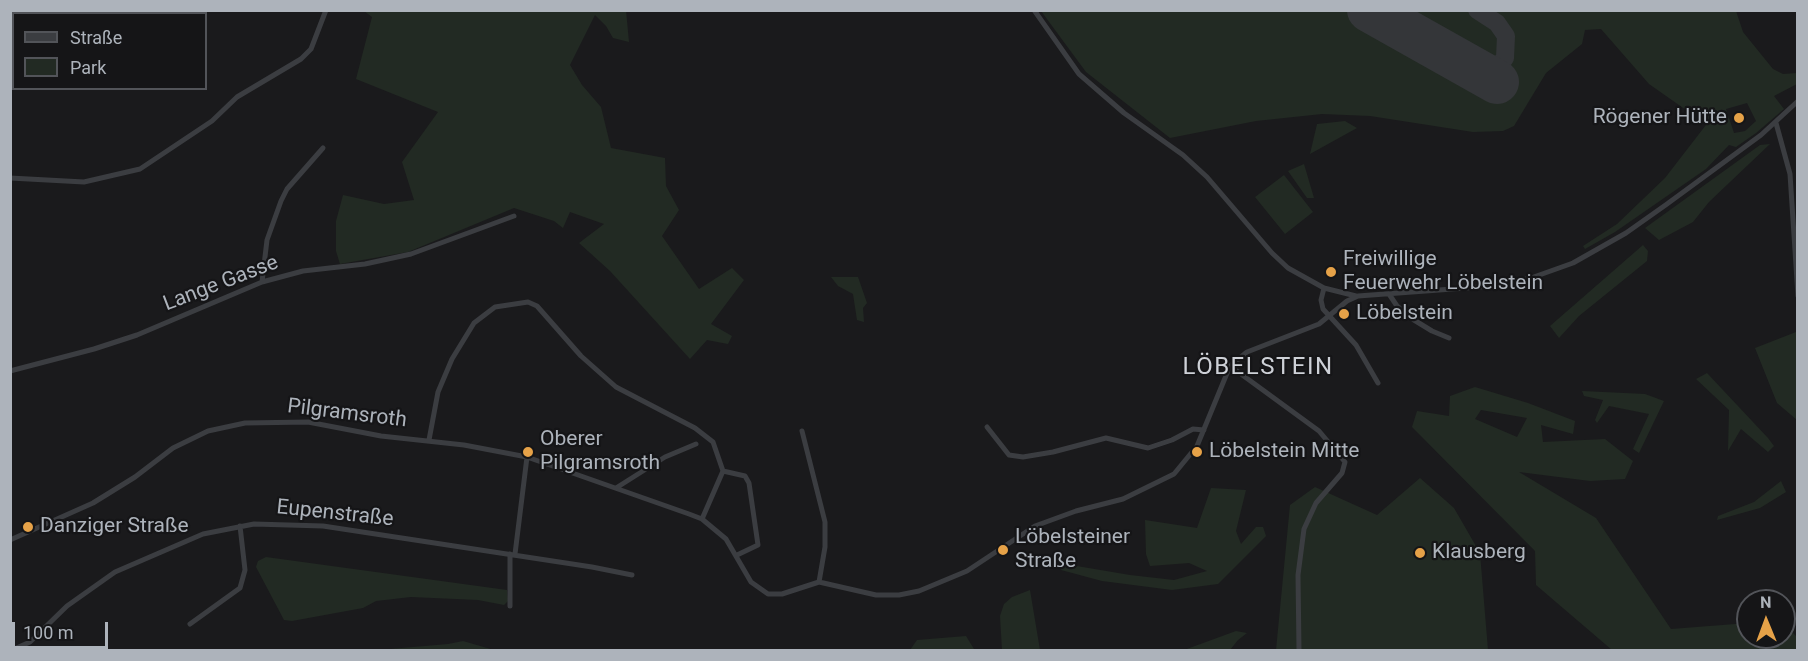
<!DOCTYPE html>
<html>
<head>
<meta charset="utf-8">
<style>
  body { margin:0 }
  #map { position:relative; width:1808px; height:661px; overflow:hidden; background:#1a1a1c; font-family:Roboto,sans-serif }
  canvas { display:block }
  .frame { position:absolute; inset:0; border:12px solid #adb3bb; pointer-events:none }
  .legend { position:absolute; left:12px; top:12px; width:195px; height:78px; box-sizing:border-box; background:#151517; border:2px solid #525459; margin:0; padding:8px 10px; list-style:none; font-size:18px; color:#adb3bb }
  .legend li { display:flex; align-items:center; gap:12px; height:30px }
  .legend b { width:30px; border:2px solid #525459 }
  .north { position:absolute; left:1736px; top:589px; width:60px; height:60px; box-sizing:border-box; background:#151517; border:2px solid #525459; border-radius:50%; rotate:359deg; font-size:16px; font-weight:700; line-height:24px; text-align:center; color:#adb3bb }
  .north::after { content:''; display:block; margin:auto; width:21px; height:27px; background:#e6a248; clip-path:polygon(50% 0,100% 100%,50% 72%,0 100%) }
  .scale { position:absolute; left:12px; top:622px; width:96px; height:27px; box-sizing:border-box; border:3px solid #adb3bb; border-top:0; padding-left:8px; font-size:18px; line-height:21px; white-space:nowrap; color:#adb3bb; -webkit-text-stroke:4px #151517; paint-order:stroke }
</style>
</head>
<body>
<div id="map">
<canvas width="1808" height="661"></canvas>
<div class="frame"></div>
<ul class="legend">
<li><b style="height:8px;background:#3b3d41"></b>Straße</li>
<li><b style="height:16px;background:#222a23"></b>Park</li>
</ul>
<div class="north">N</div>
<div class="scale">100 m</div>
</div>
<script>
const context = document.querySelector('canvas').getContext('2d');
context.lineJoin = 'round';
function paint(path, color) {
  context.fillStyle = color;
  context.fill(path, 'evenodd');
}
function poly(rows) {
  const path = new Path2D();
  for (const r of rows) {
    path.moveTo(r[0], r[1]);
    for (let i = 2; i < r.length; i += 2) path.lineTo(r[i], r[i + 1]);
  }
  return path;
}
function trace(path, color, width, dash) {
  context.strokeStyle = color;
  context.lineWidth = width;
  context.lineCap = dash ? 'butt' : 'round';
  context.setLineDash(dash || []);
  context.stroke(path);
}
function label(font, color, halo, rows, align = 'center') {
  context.font = font + ' Roboto,sans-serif';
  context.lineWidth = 4.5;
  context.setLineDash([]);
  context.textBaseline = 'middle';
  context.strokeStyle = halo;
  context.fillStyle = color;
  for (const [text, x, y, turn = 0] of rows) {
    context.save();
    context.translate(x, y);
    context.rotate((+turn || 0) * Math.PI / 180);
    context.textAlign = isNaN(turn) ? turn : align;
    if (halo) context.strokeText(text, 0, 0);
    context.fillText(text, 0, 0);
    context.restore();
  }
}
paint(poly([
  [626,10,629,42,613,38,606,26,595,15,570,65,582,85,601,107,611,148,665,158,666,186,679,210,662,236,699,289,732,268,744,280,711,324,732,336,728,344,707,340,690,359,610,271,579,243,604,224,570,212,563,228,554,221,514,208,408,252,340,264,336,251,336,221,343,195,384,204,414,200,402,162,438,112,356,79,372,17,364,11],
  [1041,11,1736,11,1743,32,1773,69,1783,74,1797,73,1797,84,1774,96,1784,109,1756,133,1736,147,1729,145,1706,169,1615,232,1585,249,1583,246,1617,224,1665,178,1709,121,1690,106,1686,110,1649,84,1601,29,1585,30,1582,44,1546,73,1514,126,1503,131,1473,132,1370,116,1322,114,1256,121,1170,138,1086,72],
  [1747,103,1756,121,1745,131,1734,133,1726,109],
  [1345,121,1357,128,1310,154,1317,124],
  [1770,144,1709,202,1693,222,1659,240,1645,228,1760,145],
  [1304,164,1314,198,1307,198,1288,171],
  [1284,175,1313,212,1285,234,1255,197],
  [1643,245,1648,251,1647,261,1579,316,1559,338,1550,326],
  [831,277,858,277,867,303,863,308,864,322,857,320,853,294,838,286],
  [1796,332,1798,334,1797,420,1777,403,1755,348],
  [1707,373,1768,438,1774,446,1768,452,1741,429,1728,451,1729,410,1696,379],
  [1475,387,1528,403,1575,421,1573,434,1541,425,1543,442,1605,439,1633,461,1625,479,1590,481,1519,472,1596,518,1671,629,1748,623,1748,637,1784,637,1784,624,1797,637,1797,650,1612,650,1536,585,1535,551,1412,427,1417,411,1449,416,1450,396],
  [1481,410,1527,418,1517,437,1475,419],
  [1582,391,1645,394,1664,401,1639,453,1633,449,1649,414,1609,406,1597,423,1595,420,1603,400,1584,396],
  [1420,478,1454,508,1480,553,1488,650,1276,650,1290,505,1315,487,1377,515],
  [1781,481,1786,492,1760,508,1717,520,1718,516,1754,502],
  [1211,488,1246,490,1236,531,1241,544,1256,527,1263,527,1266,536,1218,584,1172,590,1102,581,1061,570,1059,563,1130,575,1174,580,1207,571,1189,563,1150,566,1146,554,1145,520,1197,528],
  [266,557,507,590,508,601,504,605,478,600,411,597,376,601,363,608,292,621,284,620,256,567,258,561],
  [1030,590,1040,650,1002,650,1000,616,1004,604,1012,597],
  [1236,631,1247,633,1238,640,1230,650,1184,650],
  [966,636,974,649,910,650,917,640],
  [463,641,494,650,378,650,448,644]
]), '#222a23');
trace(poly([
  [1477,10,1497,23,1506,36,1505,58,1489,77]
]), '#343639', 18);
trace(poly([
  [1369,10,1497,82]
]), '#343639', 44);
trace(poly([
  [1034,10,1079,74,1124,113,1183,155,1207,177,1272,253,1288,268,1324,288,1356,296],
  [1776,123,1790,174,1798,296],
  [10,178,84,182,140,169,212,121,237,97,301,59,311,49,326,10],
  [262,282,267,240,281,201,287,189,323,148],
  [1324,288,1321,300,1323,309,1356,345,1378,383],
  [1389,294,1397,306,1414,320,1432,331,1449,338],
  [1230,366,1319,431,1345,462,1342,473,1316,503,1304,529,1298,575,1299,650],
  [10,371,94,349,137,335,262,282,303,271,365,264,411,254,514,216],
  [987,427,1009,455,1023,457,1053,452,1106,438,1148,448,1172,440,1193,429,1204,430],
  [802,431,825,522,825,547,819,582],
  [429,440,438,392,452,359,474,323,495,307,528,302,537,306,581,356,616,387,695,428,713,442,723,471,702,519],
  [723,471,745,476,749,483,758,545,737,555],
  [616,488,665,457,696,444],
  [10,540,93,503,135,477,173,448,208,431,245,423,308,422,381,436,464,445,527,457,689,514,702,519,726,539,751,582,768,594,782,594,819,582,876,595,899,595,919,591,967,571,1035,526,1076,511,1123,499,1174,474,1197,446,1230,366,1247,352,1319,324,1347,301,1358,296,1493,286,1531,278,1573,263,1626,233,1667,204,1761,135,1798,101],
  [515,554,527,457],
  [510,606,510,554],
  [190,624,240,588,245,570,240,526],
  [12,650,30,642,67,606,115,572,203,534,254,524,323,526,592,567,632,575]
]), '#3b3d41', 5);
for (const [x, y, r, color] of [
  [1739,118,6,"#e6a248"],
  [1331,272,6,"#e6a248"],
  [1344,314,6,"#e6a248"],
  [528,452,6,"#e6a248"],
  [1197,452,6,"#e6a248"],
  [28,527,6,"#e6a248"],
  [1003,550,6,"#e6a248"],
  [1420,553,6,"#e6a248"]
]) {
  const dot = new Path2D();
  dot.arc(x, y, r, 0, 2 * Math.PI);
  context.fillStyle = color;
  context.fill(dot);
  trace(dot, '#151517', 2);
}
label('21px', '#adb3bb', '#151517', [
  ["Rögener Hütte",1727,118,"right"],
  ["Freiwillige",1343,260],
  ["Feuerwehr Löbelstein",1343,284],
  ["Löbelstein",1356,314],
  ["Oberer",540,440],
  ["Pilgramsroth",540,464],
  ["Löbelstein Mitte",1209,452],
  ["Danziger Straße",40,527],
  ["Löbelsteiner",1015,538],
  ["Straße",1015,562],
  ["Klausberg",1432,553]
], 'left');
label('21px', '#adb3bb', '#151517', [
  ["Lange Gasse",221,284,-21],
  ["Pilgramsroth",347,414,7],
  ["Eupenstraße",335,514,6]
]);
context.letterSpacing = '1.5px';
label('24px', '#ced1d7', '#151517', [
  ["LÖBELSTEIN",1258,368]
]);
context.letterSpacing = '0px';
</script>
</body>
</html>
